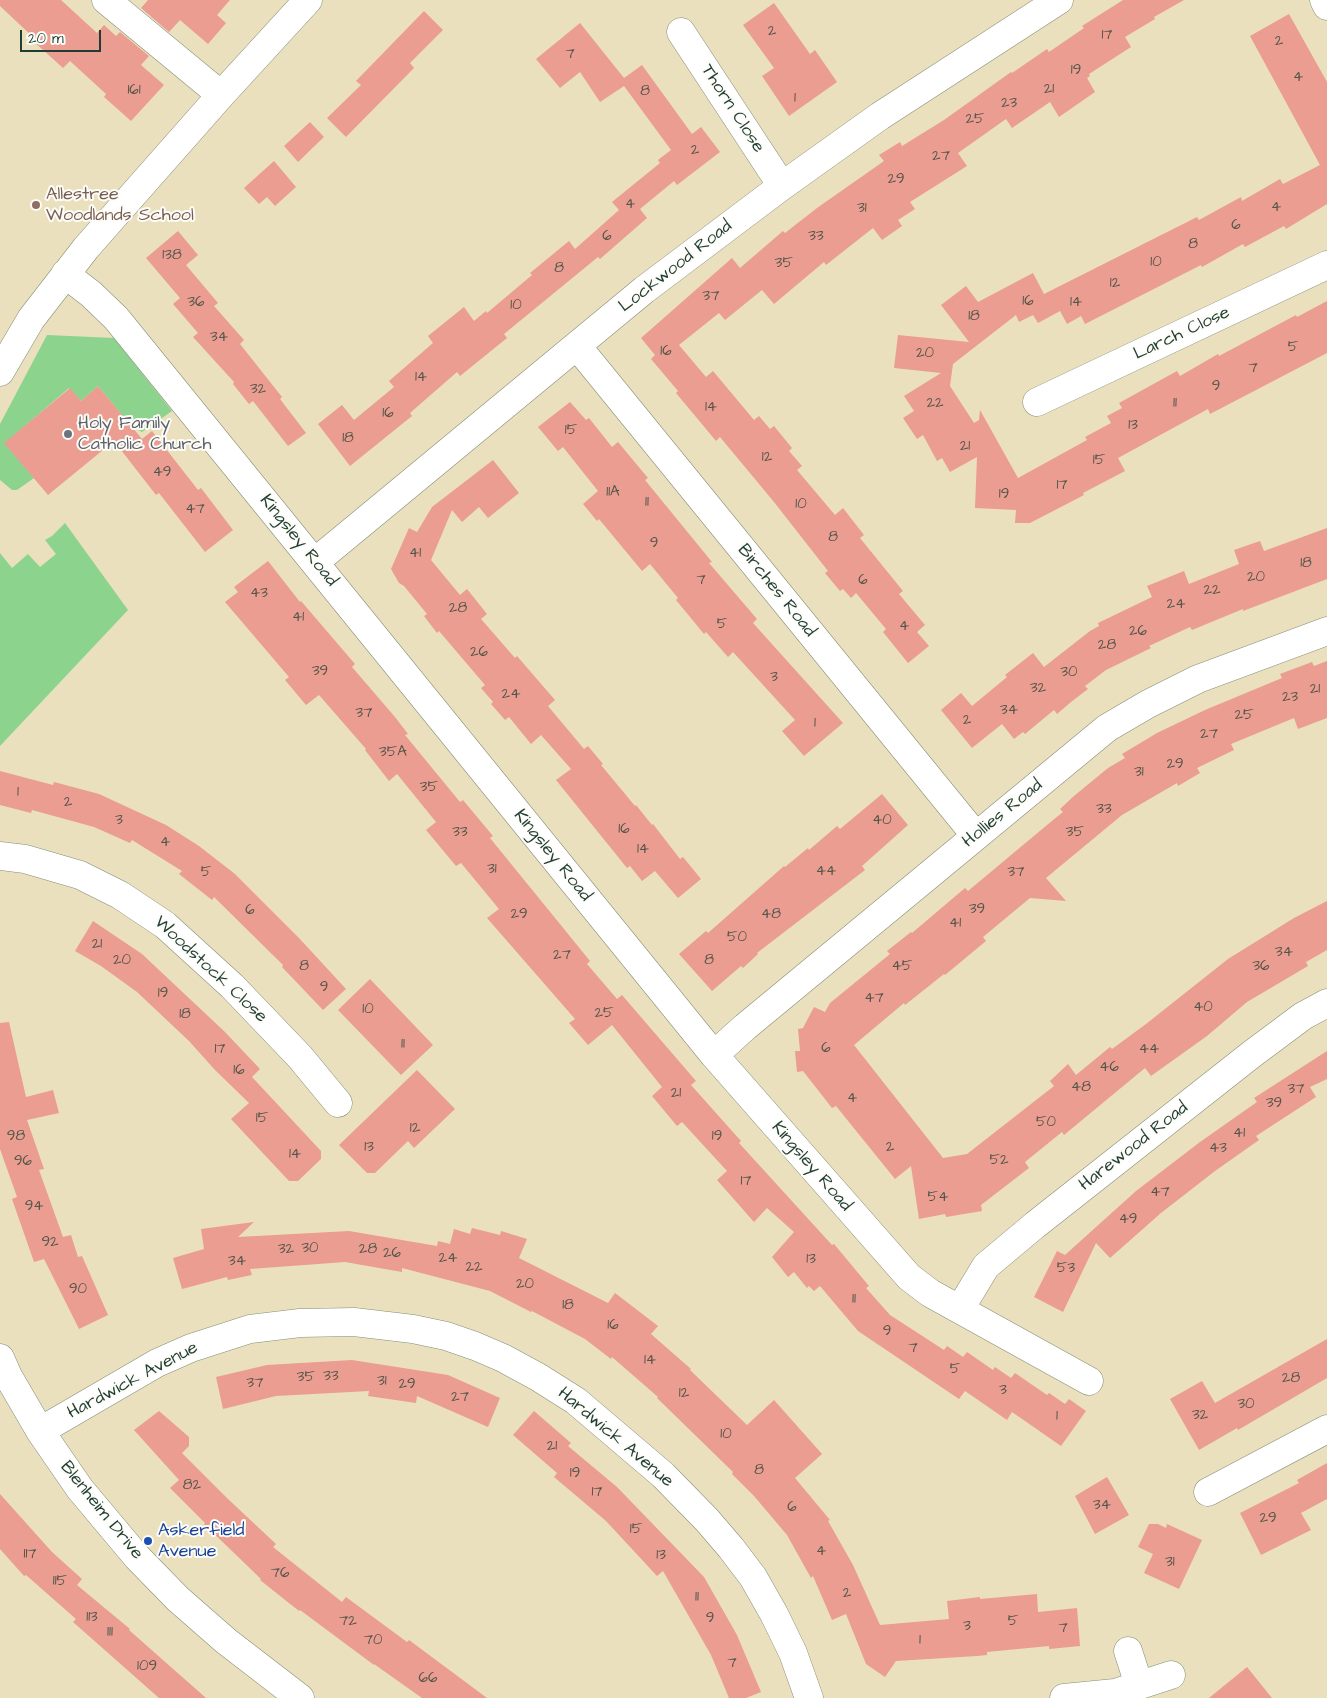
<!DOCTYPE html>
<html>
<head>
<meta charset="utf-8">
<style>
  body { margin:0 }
  #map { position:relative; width:1327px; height:1698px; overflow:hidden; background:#eae0bd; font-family:"Architects Daughter",sans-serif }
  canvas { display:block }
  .scale { position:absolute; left:20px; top:30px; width:81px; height:22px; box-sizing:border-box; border:2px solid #1f3d34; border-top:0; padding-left:6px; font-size:15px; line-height:18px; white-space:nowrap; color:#1f3d34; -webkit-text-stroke:4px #fdfcf7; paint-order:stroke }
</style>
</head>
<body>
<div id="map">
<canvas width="1327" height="1698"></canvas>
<div class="scale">20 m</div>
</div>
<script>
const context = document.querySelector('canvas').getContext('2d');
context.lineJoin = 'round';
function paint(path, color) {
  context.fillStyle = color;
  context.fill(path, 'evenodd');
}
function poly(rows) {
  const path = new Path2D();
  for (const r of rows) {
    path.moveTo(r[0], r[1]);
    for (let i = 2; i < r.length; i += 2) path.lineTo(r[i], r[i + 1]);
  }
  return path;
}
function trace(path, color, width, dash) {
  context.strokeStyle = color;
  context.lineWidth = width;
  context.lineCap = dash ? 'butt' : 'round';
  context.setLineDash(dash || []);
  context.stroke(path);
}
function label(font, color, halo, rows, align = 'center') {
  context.font = font + ' "Architects Daughter",sans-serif';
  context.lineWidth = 4;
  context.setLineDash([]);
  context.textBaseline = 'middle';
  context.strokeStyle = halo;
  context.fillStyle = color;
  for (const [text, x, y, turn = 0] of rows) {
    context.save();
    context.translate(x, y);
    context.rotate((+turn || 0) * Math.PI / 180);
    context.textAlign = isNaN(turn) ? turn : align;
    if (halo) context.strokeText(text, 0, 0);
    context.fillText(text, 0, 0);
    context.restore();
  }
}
paint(poly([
  [47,335,114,338,172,411,142,432,131,426,98,386,81,401,69,388,5,443,34,478,17,490,12,490,0,480,0,424],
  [65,523,128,610,0,746,0,553,12,568,28,554,40,567,56,554,45,540,52,536]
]), '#8cd38e');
paint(poly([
  [0,0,61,0,97,33,104,25,116,36,120,32,149,56,141,65,164,85,131,121,104,97,106,94,70,61,63,68,32,40,34,38,0,6],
  [148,0,230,0,217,15,226,23,208,44,180,20,169,32,141,8],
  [1123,0,1184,0,1154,17,1155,19,1125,37,1131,47,1089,74,1090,76,1087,78,1095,92,1059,117,1050,102,1012,128,1006,119,958,153,967,166,910,202,915,209,898,220,902,226,882,240,873,228,826,265,824,262,774,304,762,290,725,320,719,313,679,345,706,377,713,371,754,420,759,416,770,429,774,426,792,448,789,451,802,466,797,470,835,515,843,508,864,535,860,538,903,591,899,594,925,625,917,632,929,646,908,663,883,632,886,629,856,593,851,598,843,589,840,591,825,573,828,571,774,502,720,437,716,441,676,393,678,391,651,359,655,355,641,338,732,258,740,268,783,231,785,233,817,208,884,161,879,155,900,142,902,146,944,120,1011,72,1012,73,1047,49,1049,52,1084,28,1082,26],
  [774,3,810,54,815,50,837,82,789,116,762,76,774,68,743,25],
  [424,11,443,30,410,63,414,68,346,137,327,118,361,85,356,81],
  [1289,14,1327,82,1327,204,1286,229,1284,226,1245,247,1243,244,1202,267,1201,265,1085,324,1081,316,1067,324,1060,311,1038,323,1033,315,1019,322,1016,315,953,364,950,386,974,423,979,420,980,410,1018,478,1087,440,1085,437,1111,423,1107,416,1122,408,1119,403,1177,371,1180,376,1218,354,1219,356,1296,315,1297,317,1327,301,1327,353,1210,414,1208,409,1118,458,1125,471,1083,493,1084,495,1030,523,1015,523,1016,510,975,508,977,457,950,472,942,458,937,461,923,435,917,439,903,418,914,411,904,396,941,373,894,368,898,335,969,342,941,305,966,286,978,302,1033,273,1044,294,1197,217,1199,220,1241,197,1242,201,1280,179,1283,184,1320,165,1250,36],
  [580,23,624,78,642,65,692,134,701,127,720,152,677,185,674,181,640,209,647,218,600,259,598,257,504,334,507,338,460,376,457,372,410,413,412,416,350,466,318,424,342,405,354,420,394,387,389,381,433,343,428,336,464,307,474,321,486,311,487,313,532,275,530,273,569,241,575,249,619,210,612,202,660,163,658,160,671,150,624,86,600,102,580,72,560,88,536,59],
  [310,122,324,137,298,162,284,146],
  [274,161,296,187,275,206,267,197,259,204,244,188],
  [178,231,198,255,186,265,218,303,214,306,244,340,240,344,282,397,280,399,306,433,288,446,253,401,249,404,233,384,234,382,193,337,198,333,173,304,180,298,146,258],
  [98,386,142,439,152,431,198,490,201,488,233,530,205,552,159,493,156,495,114,441,48,495,4,443,70,388,81,401],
  [570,402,586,420,589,418,612,447,618,442,648,478,645,480,712,562,709,563,757,619,753,623,843,723,804,756,782,731,795,720,733,652,728,657,706,632,704,634,676,600,678,598,650,564,642,571,599,519,597,521,583,504,598,491,563,447,558,451,538,427],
  [493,460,519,493,488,518,479,507,462,522,452,510,431,560,460,595,467,589,487,614,481,619,515,658,517,656,555,700,548,706,584,749,588,746,603,764,601,765,635,806,636,805,652,825,653,824,680,859,683,857,701,879,678,898,655,871,642,881,630,866,627,868,556,780,571,769,541,735,531,744,509,717,505,720,491,704,493,702,481,688,485,685,439,631,437,633,424,616,427,614,404,586,399,583,391,569,409,528,417,532,432,507],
  [1327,528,1327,579,1243,611,1243,609,1192,630,1190,627,1149,646,1151,648,1106,670,1085,686,1088,689,1071,702,1057,714,1054,710,1025,734,1023,732,1014,739,1002,724,972,748,941,710,961,693,972,706,1007,677,1005,675,1033,653,1044,667,1090,631,1099,626,1098,623,1152,597,1147,586,1184,571,1189,584,1239,564,1234,550,1260,541,1264,551],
  [268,561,300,602,301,601,355,664,352,667,395,717,408,734,405,735,460,802,463,800,493,836,490,838,590,961,587,964,617,999,622,995,696,1081,691,1085,741,1141,739,1143,832,1245,834,1244,869,1286,866,1288,890,1315,944,1350,947,1346,963,1357,967,1352,993,1370,995,1367,1011,1378,1015,1373,1047,1395,1049,1393,1065,1404,1069,1399,1086,1411,1061,1446,1012,1412,1007,1420,965,1391,959,1399,858,1331,820,1286,814,1291,809,1286,807,1288,794,1272,788,1277,772,1257,794,1232,767,1208,754,1222,717,1180,727,1171,682,1122,677,1126,652,1096,662,1087,612,1025,588,1045,569,1023,575,1019,487,918,499,909,461,863,456,866,426,830,436,822,397,774,389,781,365,750,366,749,319,695,306,705,285,680,289,677,225,602,238,592,234,587],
  [1327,661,1327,718,1298,729,1294,718,1231,744,1234,750,1197,768,1200,773,1178,786,1177,783,1122,815,1046,878,1066,901,1030,898,983,937,986,941,945,975,944,974,905,1005,904,1003,854,1045,943,1158,967,1154,1054,1086,1050,1081,1068,1064,1076,1075,1110,1047,1112,1049,1146,1024,1228,959,1294,918,1327,901,1327,950,1306,962,1308,966,1247,1002,1207,1036,1151,1076,1145,1068,1064,1135,1062,1132,1025,1162,1029,1168,981,1205,982,1211,946,1217,945,1214,919,1219,911,1166,895,1179,836,1106,832,1108,803,1071,797,1072,795,1051,800,1051,798,1029,803,1028,814,1007,825,1012,830,1003,890,954,887,951,911,932,912,933,965,888,968,891,1053,820,1063,812,1060,809,1074,796,1108,768,1125,758,1122,754,1157,733,1205,710,1282,678,1280,674,1312,662,1314,666],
  [0,771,53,785,54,782,99,794,166,825,199,846,235,874,299,938,346,989,323,1010,282,967,283,965,214,897,212,900,179,874,182,871,132,840,130,843,94,827,32,810,31,813,0,805],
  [882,794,908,825,862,866,865,870,757,953,758,954,743,968,741,966,712,991,679,954,706,931,708,933,784,866,785,867,808,848,809,850,837,826,840,829],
  [93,921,142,954,225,1032,260,1069,252,1077,321,1151,321,1159,298,1181,289,1181,231,1119,249,1103,215,1070,189,1041,137,992,101,966,75,951],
  [370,979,433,1045,401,1075,338,1010],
  [9,1022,26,1097,53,1090,59,1113,27,1120,44,1169,39,1170,63,1237,71,1235,78,1257,82,1256,108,1315,79,1329,44,1259,34,1262,12,1199,17,1197,0,1149,0,1023],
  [1327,1051,1327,1079,1310,1087,1316,1097,1256,1136,1259,1140,1215,1171,1161,1213,1110,1258,1096,1243,1063,1312,1034,1297,1057,1251,1065,1255,1136,1191,1200,1142,1257,1102,1254,1098],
  [417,1070,455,1109,414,1148,408,1141,375,1173,367,1173,339,1145],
  [254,1222,238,1237,349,1231,437,1246,438,1241,450,1244,454,1229,470,1234,472,1228,500,1235,501,1231,527,1239,519,1258,608,1303,615,1293,658,1326,651,1334,691,1369,690,1370,747,1425,774,1400,822,1454,795,1478,830,1520,828,1521,853,1565,880,1625,949,1619,947,1601,980,1597,980,1599,1037,1594,1038,1612,1077,1608,1080,1646,1049,1649,1049,1646,987,1652,987,1655,977,1656,896,1661,885,1677,866,1664,846,1614,832,1620,813,1576,811,1578,787,1535,754,1496,732,1474,733,1472,657,1398,658,1397,612,1357,611,1359,585,1339,532,1311,531,1312,490,1291,402,1268,402,1272,345,1262,250,1269,252,1275,228,1280,227,1277,182,1289,173,1258,204,1249,201,1229],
  [1327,1339,1327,1378,1238,1430,1237,1428,1199,1450,1170,1399,1202,1381,1215,1403],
  [352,1360,448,1375,500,1398,488,1427,417,1396,416,1403,368,1396,369,1391,276,1396,223,1409,216,1377,267,1365],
  [159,1411,189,1437,189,1446,182,1453,228,1499,276,1544,273,1547,342,1602,346,1597,407,1642,409,1640,487,1698,422,1698,374,1664,374,1665,300,1610,299,1611,260,1580,261,1579,204,1524,205,1523,170,1488,179,1480,134,1430],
  [534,1411,571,1443,568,1446,617,1487,704,1577,737,1635,761,1692,746,1698,729,1698,711,1655,663,1571,657,1576,606,1521,554,1477,557,1473,513,1435],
  [1327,1463,1327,1499,1301,1513,1311,1530,1261,1555,1240,1513,1299,1483,1297,1480],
  [1107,1477,1129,1515,1095,1534,1075,1496],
  [0,1494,52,1552,82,1579,77,1585,130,1629,129,1630,206,1698,159,1698,73,1622,76,1619,26,1575,24,1576,0,1549],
  [1149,1524,1158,1524,1166,1528,1167,1524,1202,1540,1179,1589,1144,1573,1153,1554,1138,1547],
  [1247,1667,1272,1698,1209,1698]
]), '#ea9d90');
const minor = poly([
  [106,0,221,95],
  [1324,0,1327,6],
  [681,32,782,186],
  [65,274,91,294,116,318,714,1055,909,1277,930,1293,1089,1381],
  [577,346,976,836],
  [0,372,31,319,86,248,221,95,308,0],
  [1037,402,1327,265],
  [315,562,644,290,782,186,880,116,1059,0],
  [0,856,25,859,80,875,120,895,165,925,232,986,300,1057,338,1103],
  [714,1055,745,1027,1107,728,1148,704,1198,679,1327,631],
  [960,1309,986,1266,1035,1225,1252,1054,1303,1016,1327,1003],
  [0,1358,8,1376,40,1431,80,1489,137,1557,178,1599,226,1641,300,1698],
  [40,1431,157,1363,191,1348,250,1329,300,1323,354,1322,413,1329,446,1336,475,1346,503,1358,538,1377,576,1401,663,1475,707,1520,731,1548,753,1577,774,1614,793,1653,809,1698],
  [1208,1492,1327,1429],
  [1128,1651,1139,1685],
  [1064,1698,1115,1693,1171,1675]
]);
trace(minor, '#848e78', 29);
trace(minor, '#fff', 28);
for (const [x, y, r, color] of [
  [36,205,5,"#8d6e63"],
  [68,434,5,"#6b7280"],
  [148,1541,5,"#1a4fb4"]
]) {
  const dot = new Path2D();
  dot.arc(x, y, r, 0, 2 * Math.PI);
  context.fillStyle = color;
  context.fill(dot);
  trace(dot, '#fdfcf7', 2);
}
label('15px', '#52554b', null, [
  ["2",772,32],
  ["17",1107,36],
  ["2",1279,42],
  ["7",570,55],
  ["19",1076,71],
  ["4",1298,78],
  ["21",1049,90],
  ["161",134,91],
  ["8",645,92],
  ["1",795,99],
  ["23",1009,104],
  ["25",975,120],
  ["2",695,151],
  ["27",941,157],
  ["29",896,180],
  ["4",630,205],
  ["4",1276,208],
  ["31",862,209],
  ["6",1236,226],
  ["6",607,237],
  ["33",816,237],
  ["8",1193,245],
  ["138",172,256],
  ["10",1156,263],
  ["35",784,264],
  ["8",559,269],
  ["12",1115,284],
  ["37",711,297],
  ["16",1028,302],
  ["36",196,303],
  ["14",1076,303],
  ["10",516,306],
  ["18",974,317],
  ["34",219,338],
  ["5",1293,348],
  ["16",666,352],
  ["20",925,354],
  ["7",1253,369],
  ["14",421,378],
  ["9",1216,387],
  ["32",258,390],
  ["22",935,404],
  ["11",1175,404],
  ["14",711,408],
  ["16",388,414],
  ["13",1133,426],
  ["15",571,431],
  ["18",348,439],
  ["21",965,447],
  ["12",767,458],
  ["15",1099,461],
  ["49",162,473],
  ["17",1062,486],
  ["11A",613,493],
  ["19",1004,495],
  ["11",647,503],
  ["10",801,505],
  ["47",195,510],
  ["8",833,538],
  ["9",654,544],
  ["41",415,554],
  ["18",1306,564],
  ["20",1256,578],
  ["7",701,581],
  ["6",863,581],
  ["22",1212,591],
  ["43",259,594],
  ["24",1176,605],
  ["28",458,609],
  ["41",298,618],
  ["5",722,625],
  ["4",904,627],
  ["26",1138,632],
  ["28",1107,646],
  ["26",479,653],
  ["39",320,672],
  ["30",1069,673],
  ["3",774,678],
  ["32",1038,689],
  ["21",1315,690],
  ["24",511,695],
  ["23",1290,698],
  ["34",1009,711],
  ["37",364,714],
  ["25",1244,716],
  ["2",967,721],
  ["1",815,724],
  ["27",1209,735],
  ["35A",393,753],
  ["29",1175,765],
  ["31",1139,773],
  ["35",429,788],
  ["1",18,793],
  ["2",68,803],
  ["33",1104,810],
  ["3",119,821],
  ["40",882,821],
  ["16",624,830],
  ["33",460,833],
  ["35",1075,833],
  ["4",165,843],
  ["14",643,850],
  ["31",492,870],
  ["44",826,872],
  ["5",206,873],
  ["37",1016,873],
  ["39",977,910],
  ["6",250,911],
  ["29",519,915],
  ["48",771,915],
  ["41",955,924],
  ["50",737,938],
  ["21",97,945],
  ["34",1284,953],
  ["27",562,956],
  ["20",122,961],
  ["8",709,961],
  ["8",304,967],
  ["45",902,967],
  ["36",1261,967],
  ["9",324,988],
  ["19",163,994],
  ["47",874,999],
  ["40",1203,1008],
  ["10",368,1010],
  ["25",604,1014],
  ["18",185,1015],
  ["11",403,1045],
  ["6",826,1049],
  ["17",220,1050],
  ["44",1149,1050],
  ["46",1109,1068],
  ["16",239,1071],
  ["48",1081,1088],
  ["37",1296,1090],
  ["21",676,1094],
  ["4",852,1099],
  ["39",1274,1104],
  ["15",262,1119],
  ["50",1046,1123],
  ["12",415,1129],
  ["41",1239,1134],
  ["98",16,1137],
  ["19",717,1137],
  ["13",369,1148],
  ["2",890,1148],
  ["43",1218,1149],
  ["14",295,1155],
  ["52",999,1161],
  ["96",23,1162],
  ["17",746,1182],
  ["47",1160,1193],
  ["54",938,1198],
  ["94",34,1207],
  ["49",1128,1220],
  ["92",50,1243],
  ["30",310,1249],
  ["32",286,1250],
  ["28",368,1250],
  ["26",392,1254],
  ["24",448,1259],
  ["13",811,1260],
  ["34",237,1262],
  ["22",474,1268],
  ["53",1066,1269],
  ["20",525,1285],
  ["90",78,1290],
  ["11",854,1300],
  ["18",568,1306],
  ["16",613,1326],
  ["9",887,1332],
  ["7",913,1349],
  ["14",650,1361],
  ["5",955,1370],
  ["33",331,1377],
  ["35",306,1378],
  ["28",1291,1379],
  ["31",382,1382],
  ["37",255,1384],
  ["29",407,1385],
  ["3",1003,1391],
  ["12",684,1394],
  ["27",460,1398],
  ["30",1246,1405],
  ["32",1200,1416],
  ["1",1057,1417],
  ["10",726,1435],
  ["21",552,1447],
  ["8",759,1471],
  ["19",575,1474],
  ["82",192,1486],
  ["17",597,1493],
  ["34",1102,1506],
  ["6",792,1508],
  ["29",1268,1519],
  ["15",636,1530],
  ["4",821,1552],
  ["117",30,1555],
  ["13",661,1556],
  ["31",1170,1563],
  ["76",280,1574],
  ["115",60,1582],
  ["2",847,1594],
  ["11",697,1598],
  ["113",92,1618],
  ["9",710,1619],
  ["72",348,1622],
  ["5",1013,1622],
  ["3",967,1627],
  ["7",1063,1629],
  ["111",110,1633],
  ["70",373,1641],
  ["1",920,1641],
  ["7",732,1664],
  ["109",147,1667],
  ["66",428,1679]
]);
label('18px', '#1f3d34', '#fdfcf7', [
  ["Thorn Close",732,109,57],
  ["Lockwood Road",676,267,-38],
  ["Larch Close",1182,334,-25],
  ["Kingsley Road",298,541,51],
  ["Birches Road",776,591,51],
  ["Hollies Road",1003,814,-39],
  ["Kingsley Road",552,856,51],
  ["Woodstock Close",210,970,43],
  ["Harewood Road",1134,1147,-38],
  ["Kingsley Road",811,1167,49],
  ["Hardwick Avenue",133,1381,-28],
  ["Hardwick Avenue",615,1438,40],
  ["Blenheim Drive",101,1511,51]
]);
label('18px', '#785e54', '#fdfcf7', [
  ["Allestree",46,195],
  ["Woodlands School",46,216]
], 'left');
label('18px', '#5b616d', '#fdfcf7', [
  ["Holy Family",78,424],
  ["Catholic Church",78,445]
], 'left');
label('18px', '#164399', '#fdfcf7', [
  ["Askerfield",158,1531],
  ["Avenue",158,1552]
], 'left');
</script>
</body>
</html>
